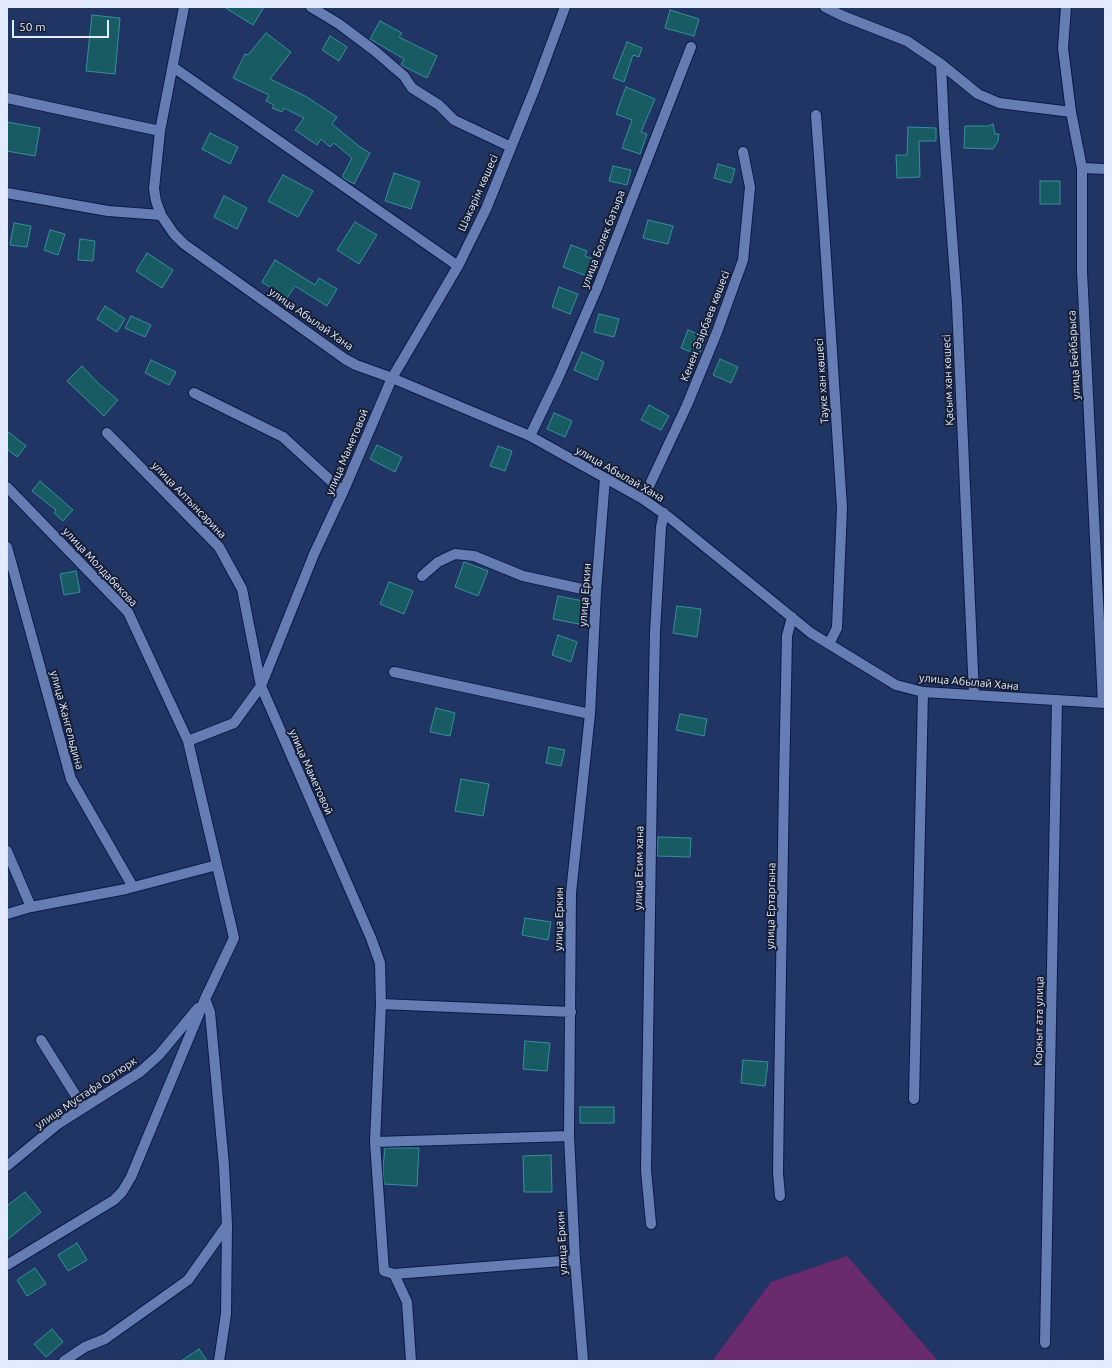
<!DOCTYPE html>
<html>
<head>
<meta charset="utf-8">
<style>
  body { margin:0 }
  #map { position:relative; width:1112px; height:1368px; overflow:hidden; background:#213564; font-family:Ubuntu,sans-serif }
  canvas { display:block }
  .frame { position:absolute; inset:0; border:8px solid #e3ecfe; pointer-events:none }
  .scale { position:absolute; left:12px; top:20px; width:97px; height:18px; box-sizing:border-box; border:2px solid #e3ecfe; border-top:0; padding-left:5px; font-size:12px; line-height:14px; white-space:nowrap; color:#e3ecfe; -webkit-text-stroke:3px #151e34; paint-order:stroke }
</style>
</head>
<body>
<div id="map">
<canvas width="1112" height="1368"></canvas>
<div class="frame"></div>
<div class="scale">50 m</div>
</div>
<script>
const context = document.querySelector('canvas').getContext('2d');
context.lineJoin = 'round';
function paint(path, color) {
  context.fillStyle = color;
  context.fill(path, 'evenodd');
}
function poly(rows) {
  const path = new Path2D();
  for (const r of rows) {
    path.moveTo(r[0], r[1]);
    for (let i = 2; i < r.length; i += 2) path.lineTo(r[i], r[i + 1]);
  }
  return path;
}
function trace(path, color, width, dash) {
  context.strokeStyle = color;
  context.lineWidth = width;
  context.lineCap = dash ? 'butt' : 'round';
  context.setLineDash(dash || []);
  context.stroke(path);
}
function label(font, color, halo, rows, align = 'center') {
  context.font = font + ' Ubuntu,sans-serif';
  context.lineWidth = 4;
  context.setLineDash([]);
  context.textBaseline = 'middle';
  context.strokeStyle = halo;
  context.fillStyle = color;
  for (const [text, x, y, turn = 0] of rows) {
    context.save();
    context.translate(x, y);
    context.rotate((+turn || 0) * Math.PI / 180);
    context.textAlign = isNaN(turn) ? turn : align;
    if (halo) context.strokeText(text, 0, 0);
    context.fillText(text, 0, 0);
    context.restore();
  }
}
paint(poly([
  [847,1256,938,1361,713,1361,713,1360,771,1282]
]), '#6a2a6e');
const building = poly([
  [224,7,264,7,253,25,224,7],
  [670,10,699,19,694,36,665,28,670,10],
  [92,15,120,18,115,74,86,71,92,15],
  [380,21,402,33,399,37,437,56,427,78,401,65,404,59,370,39,380,21],
  [266,33,291,52,270,79,307,97,337,117,332,124,360,147,370,153,354,184,342,177,352,158,334,143,330,147,321,139,317,145,295,130,304,118,284,108,282,112,272,108,274,105,266,101,269,95,233,78,245,54,248,55,266,33],
  [330,36,347,47,339,61,322,50,330,36],
  [627,42,642,48,639,57,633,55,624,82,613,78,627,42],
  [626,87,655,99,641,132,647,134,640,154,622,148,632,120,616,114,626,87],
  [7,122,40,128,35,156,7,151,7,122],
  [993,124,995,134,999,134,998,141,993,149,964,148,965,126,988,126,993,124],
  [908,127,936,128,936,141,919,141,920,177,897,178,896,155,907,155,908,127],
  [210,133,238,147,230,164,202,149,210,133],
  [718,164,735,169,731,183,714,178,718,164],
  [613,166,631,170,627,185,609,181,613,166],
  [394,173,420,182,411,209,385,201,394,173],
  [283,175,313,191,298,217,268,201,283,175],
  [1040,181,1060,181,1060,204,1040,204,1040,181],
  [224,196,247,208,237,229,214,217,224,196],
  [648,220,673,226,668,244,643,238,648,220],
  [355,222,377,235,359,264,337,250,355,222],
  [14,223,31,226,27,247,10,245,14,223],
  [50,230,65,234,58,255,44,250,50,230],
  [80,239,95,241,93,261,78,260,80,239],
  [571,245,587,251,585,256,593,259,587,276,563,267,571,245],
  [147,253,173,270,162,288,136,271,147,253],
  [275,260,315,285,319,278,337,289,327,306,295,286,287,298,262,282,275,260],
  [559,287,578,294,570,314,552,307,559,287],
  [105,306,125,319,117,332,97,319,105,306],
  [599,314,619,319,614,337,594,332,599,314],
  [131,316,151,325,145,337,125,328,131,316],
  [688,330,706,337,699,355,681,348,688,330],
  [582,352,604,362,597,380,574,370,582,352],
  [720,359,738,367,731,383,713,375,720,359],
  [151,360,176,372,169,385,145,373,151,360],
  [82,366,98,383,118,400,104,416,67,381,82,366],
  [649,405,669,416,661,430,641,420,649,405],
  [554,413,572,421,565,437,547,429,554,413],
  [7,431,26,446,17,457,7,449,7,431],
  [377,445,402,457,395,472,370,459,377,445],
  [498,446,512,451,505,471,490,466,498,446],
  [40,481,73,510,63,521,54,513,56,510,32,491,40,481],
  [464,562,488,571,478,596,455,587,464,562],
  [76,571,80,592,64,595,60,574,76,571],
  [389,582,413,591,404,614,380,604,389,582],
  [558,596,588,602,584,625,553,619,558,596],
  [677,606,701,609,697,637,673,633,677,606],
  [558,635,577,642,571,662,552,655,558,635],
  [436,708,455,713,450,736,430,732,436,708],
  [680,714,707,719,704,736,676,730,680,714],
  [549,747,565,750,561,766,546,763,549,747],
  [461,779,489,784,483,816,455,811,461,779],
  [658,837,691,838,690,857,657,856,658,837],
  [525,918,551,922,548,940,522,935,525,918],
  [525,1041,550,1043,547,1071,523,1069,525,1041],
  [743,1060,768,1062,765,1086,741,1083,743,1060],
  [580,1107,614,1107,614,1123,580,1123,580,1107],
  [385,1148,419,1148,417,1186,384,1184,383,1168,385,1148],
  [551,1155,552,1192,524,1192,523,1156,551,1155],
  [25,1192,41,1212,7,1240,7,1206,25,1192],
  [77,1243,87,1260,68,1271,58,1255,77,1243],
  [35,1268,46,1284,27,1296,17,1280,35,1268],
  [52,1329,63,1342,46,1357,34,1344,52,1329],
  [199,1349,207,1361,181,1361,199,1349]
]);
paint(building, '#195b62');
trace(building, '#33919b', 1);
const minor = poly([
  [184,7,160,131,154,189,156,201,161,215,174,234,184,244,345,359,356,365,392,378,530,436,643,499,670,518,811,633,896,685,923,692,1105,703],
  [311,7,339,24,375,51,404,76,412,88,439,105,454,120,511,147],
  [565,7,535,88,486,209,458,266,392,378,343,492,314,554,261,686,371,938,380,963,381,1004,571,1012],
  [825,7,843,16,907,41,941,64,978,94,999,103,1071,112],
  [1066,7,1063,48,1071,112,1082,168,1082,271,1103,703],
  [941,64,944,129,957,304,974,695],
  [173,67,458,266],
  [7,98,160,131],
  [816,115,824,227,842,508,837,628,829,644],
  [1082,168,1105,169],
  [7,193,108,211,161,215],
  [194,393,283,437,343,492],
  [107,433,219,547,242,589,261,686,234,723,188,741,234,938,205,999,210,1012,224,1166,227,1225,226,1314,219,1361],
  [530,436,559,376,598,286,691,47],
  [7,487,128,612,188,741],
  [643,499,687,405,717,332,743,260,750,187,743,152],
  [7,547,71,779,133,887],
  [422,576,438,562,455,554,474,556,523,576,596,592],
  [394,672,590,714],
  [7,851,31,907],
  [7,914,31,907,126,889,217,865],
  [381,1004,375,1142,384,1271,394,1274],
  [41,1040,83,1107],
  [914,1099,923,692],
  [375,1142,569,1136],
  [7,1166,58,1124,140,1072,159,1055,198,1008],
  [780,1196,778,1173,779,1098,784,783,787,636,792,617],
  [651,1224,646,1170,652,780,655,632,661,527,664,513],
  [7,1265,114,1200,122,1192,131,1177,205,999],
  [1045,1343,1057,700],
  [64,1361,85,1347,105,1339,188,1280,227,1225],
  [411,1361,407,1302,394,1274,575,1260],
  [583,1361,575,1260,569,1136,571,893,590,714,596,592,605,478]
]);
trace(minor, '#0a1a48', 12);
trace(minor, '#657db3', 10);
label('11px', '#e3ecfe', '#151e34', [
  ["Шәкәрім көшесі",478,193,-66],
  ["улица Болек батыра",603,239,-69],
  ["улица Абылай Хана",311,319,35],
  ["Кенен Әзірбаев көшесі",705,326,-69],
  ["улица Бейбарыса",1074,355,-93],
  ["Қасым хан көшесі",948,380,-92],
  ["Тәуке хан көшесі",822,381,-94],
  ["улица Маметовой",347,452,-67],
  ["улица Абылай Хана",620,474,30],
  ["улица Алтынсарина",189,500,46],
  ["улица Молдабекова",100,567,47],
  ["улица Еркин",585,595,-86],
  ["улица Абылай Хана",969,682,5],
  ["улица Жангельдина",67,720,75],
  ["улица Маметовой",311,772,66],
  ["улица Есим хана",639,868,-89],
  ["улица Ертаргына",771,906,-89],
  ["улица Еркин",559,919,-89],
  ["Коркыт ата улица",1039,1021,-89],
  ["улица Мустафа Озтюрк",86,1093,-34],
  ["улица Еркин",562,1243,-93]
]);
</script>
</body>
</html>
